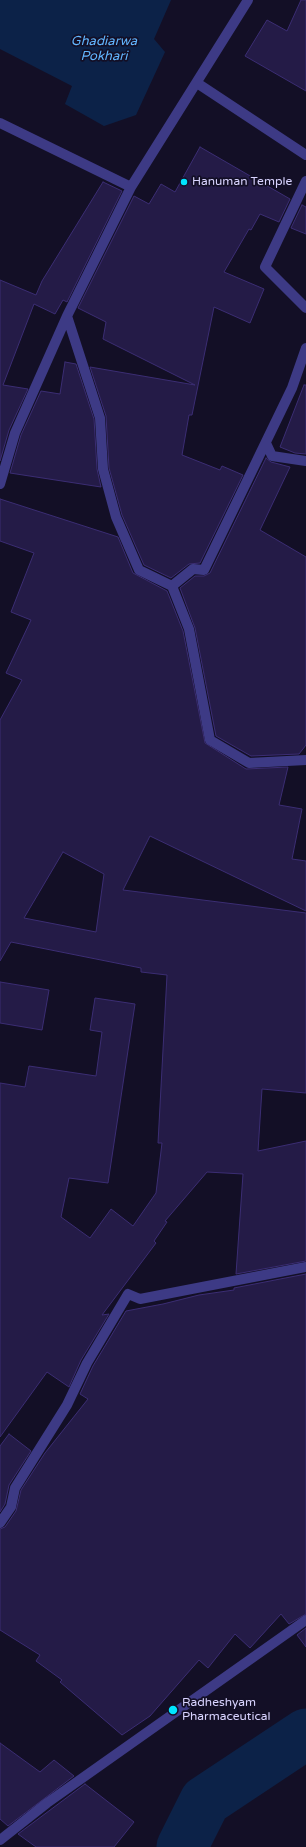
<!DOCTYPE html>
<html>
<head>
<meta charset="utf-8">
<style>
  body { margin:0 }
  canvas { display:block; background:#130f26 }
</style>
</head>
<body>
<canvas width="306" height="1847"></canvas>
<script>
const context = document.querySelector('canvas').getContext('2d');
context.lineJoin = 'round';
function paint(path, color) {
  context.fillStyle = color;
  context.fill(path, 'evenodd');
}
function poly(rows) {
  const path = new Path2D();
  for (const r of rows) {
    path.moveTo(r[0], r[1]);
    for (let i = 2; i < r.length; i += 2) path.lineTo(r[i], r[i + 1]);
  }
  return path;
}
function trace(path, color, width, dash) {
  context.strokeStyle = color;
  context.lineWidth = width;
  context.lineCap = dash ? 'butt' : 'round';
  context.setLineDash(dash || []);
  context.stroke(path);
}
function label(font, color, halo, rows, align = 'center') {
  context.font = font + ' "Varela Round",sans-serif';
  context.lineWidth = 3.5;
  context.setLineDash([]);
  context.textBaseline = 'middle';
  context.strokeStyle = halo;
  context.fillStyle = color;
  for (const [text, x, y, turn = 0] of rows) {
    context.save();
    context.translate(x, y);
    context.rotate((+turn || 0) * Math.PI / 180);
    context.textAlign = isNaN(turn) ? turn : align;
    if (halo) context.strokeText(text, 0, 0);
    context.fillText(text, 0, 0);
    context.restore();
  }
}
paint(poly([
  [0,0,171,0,154,39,165,52,136,115,104,126,65,104,72,86,0,49]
]), '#0c2248');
trace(poly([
  [182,1847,205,1801,306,1734]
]), '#0c2248', 51);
const building = poly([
  [301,0,306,0,306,91,245,56,267,20,287,31,301,0],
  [200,147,290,199,279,222,260,214,251,230,249,229,224,272,264,289,250,323,214,307,192,415,189,415,182,455,220,470,222,466,243,475,200,563,189,564,171,578,144,565,122,515,109,468,106,416,90,367,195,385,103,339,106,322,78,308,134,196,149,204,161,184,175,192,200,147],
  [103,182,122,191,67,302,63,300,55,314,34,304,3,385,28,389,9,430,0,461,0,280,36,295,42,281,103,182],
  [302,205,306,207,306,234,291,228,302,205],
  [65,362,76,364,94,419,97,469,101,487,10,473,21,435,41,391,60,394,65,362],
  [304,385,306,385,306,454,295,453,280,447,304,385],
  [266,458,271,462,290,467,260,530,306,557,306,745,299,754,251,756,216,736,195,628,180,588,195,576,204,576,210,573,266,458],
  [0,499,118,537,133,573,167,591,183,631,205,743,246,769,288,767,279,805,302,809,292,859,306,861,306,911,150,836,123,890,306,913,306,1093,262,1089,258,1151,306,1141,306,1261,236,1274,243,1174,207,1172,165,1221,167,1222,154,1241,156,1243,102,1315,109,1314,81,1360,69,1387,47,1372,0,1437,0,1083,25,1087,29,1066,96,1076,102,1032,90,1030,95,998,135,1004,108,1183,69,1178,61,1217,90,1238,111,1209,133,1226,156,1193,162,1143,158,1143,167,975,141,972,141,968,11,942,0,961,0,720,22,680,6,673,31,620,11,612,34,553,0,541,0,499],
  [63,852,104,874,96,932,24,918,63,852],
  [0,982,49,990,42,1030,0,1023,0,982],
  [306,1274,306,1614,289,1624,281,1614,250,1648,235,1634,208,1668,199,1660,150,1716,122,1735,60,1682,62,1680,36,1661,40,1655,0,1630,0,1529,5,1527,16,1511,21,1490,45,1453,88,1399,80,1394,93,1366,126,1311,163,1304,199,1295,234,1290,234,1288,306,1274],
  [9,1434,31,1451,9,1485,5,1504,0,1512,0,1446,9,1434],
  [306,1628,306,1647,297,1635,306,1628],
  [0,1743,40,1772,54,1760,74,1776,8,1826,0,1819,0,1743],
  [85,1784,134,1822,114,1847,36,1847,18,1834,85,1784]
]);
paint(building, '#241b47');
trace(building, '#3b2d73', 1);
trace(poly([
  [197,83,306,155],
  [0,123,131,187],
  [306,181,265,267,306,308],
  [67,316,100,418,103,469,116,517,139,570,172,586,189,629,210,740,249,763,306,760],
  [266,443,272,456,306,461],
  [0,484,15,433,67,316,131,187,248,0],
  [172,586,193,569,204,570,292,388,306,348],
  [0,1523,11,1507,15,1488,67,1405,87,1363,128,1294,140,1299,306,1267],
  [0,1840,47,1803,306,1620]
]), '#3d3a85', 10);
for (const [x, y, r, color] of [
  [184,182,4,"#00e5ff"],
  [173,1710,5,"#00e5ff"]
]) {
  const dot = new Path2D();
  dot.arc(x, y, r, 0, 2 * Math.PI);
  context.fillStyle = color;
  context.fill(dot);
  trace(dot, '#130f26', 1.5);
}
label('12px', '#d9d4ff', '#130f26', [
  ["Hanuman Temple",192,182],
  ["Radheshyam",182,1703],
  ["Pharmaceutical",182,1717]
], 'left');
label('italic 13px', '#62b6ff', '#130f26', [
  ["Ghadiarwa",104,42],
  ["Pokhari",104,57]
]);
</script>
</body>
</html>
